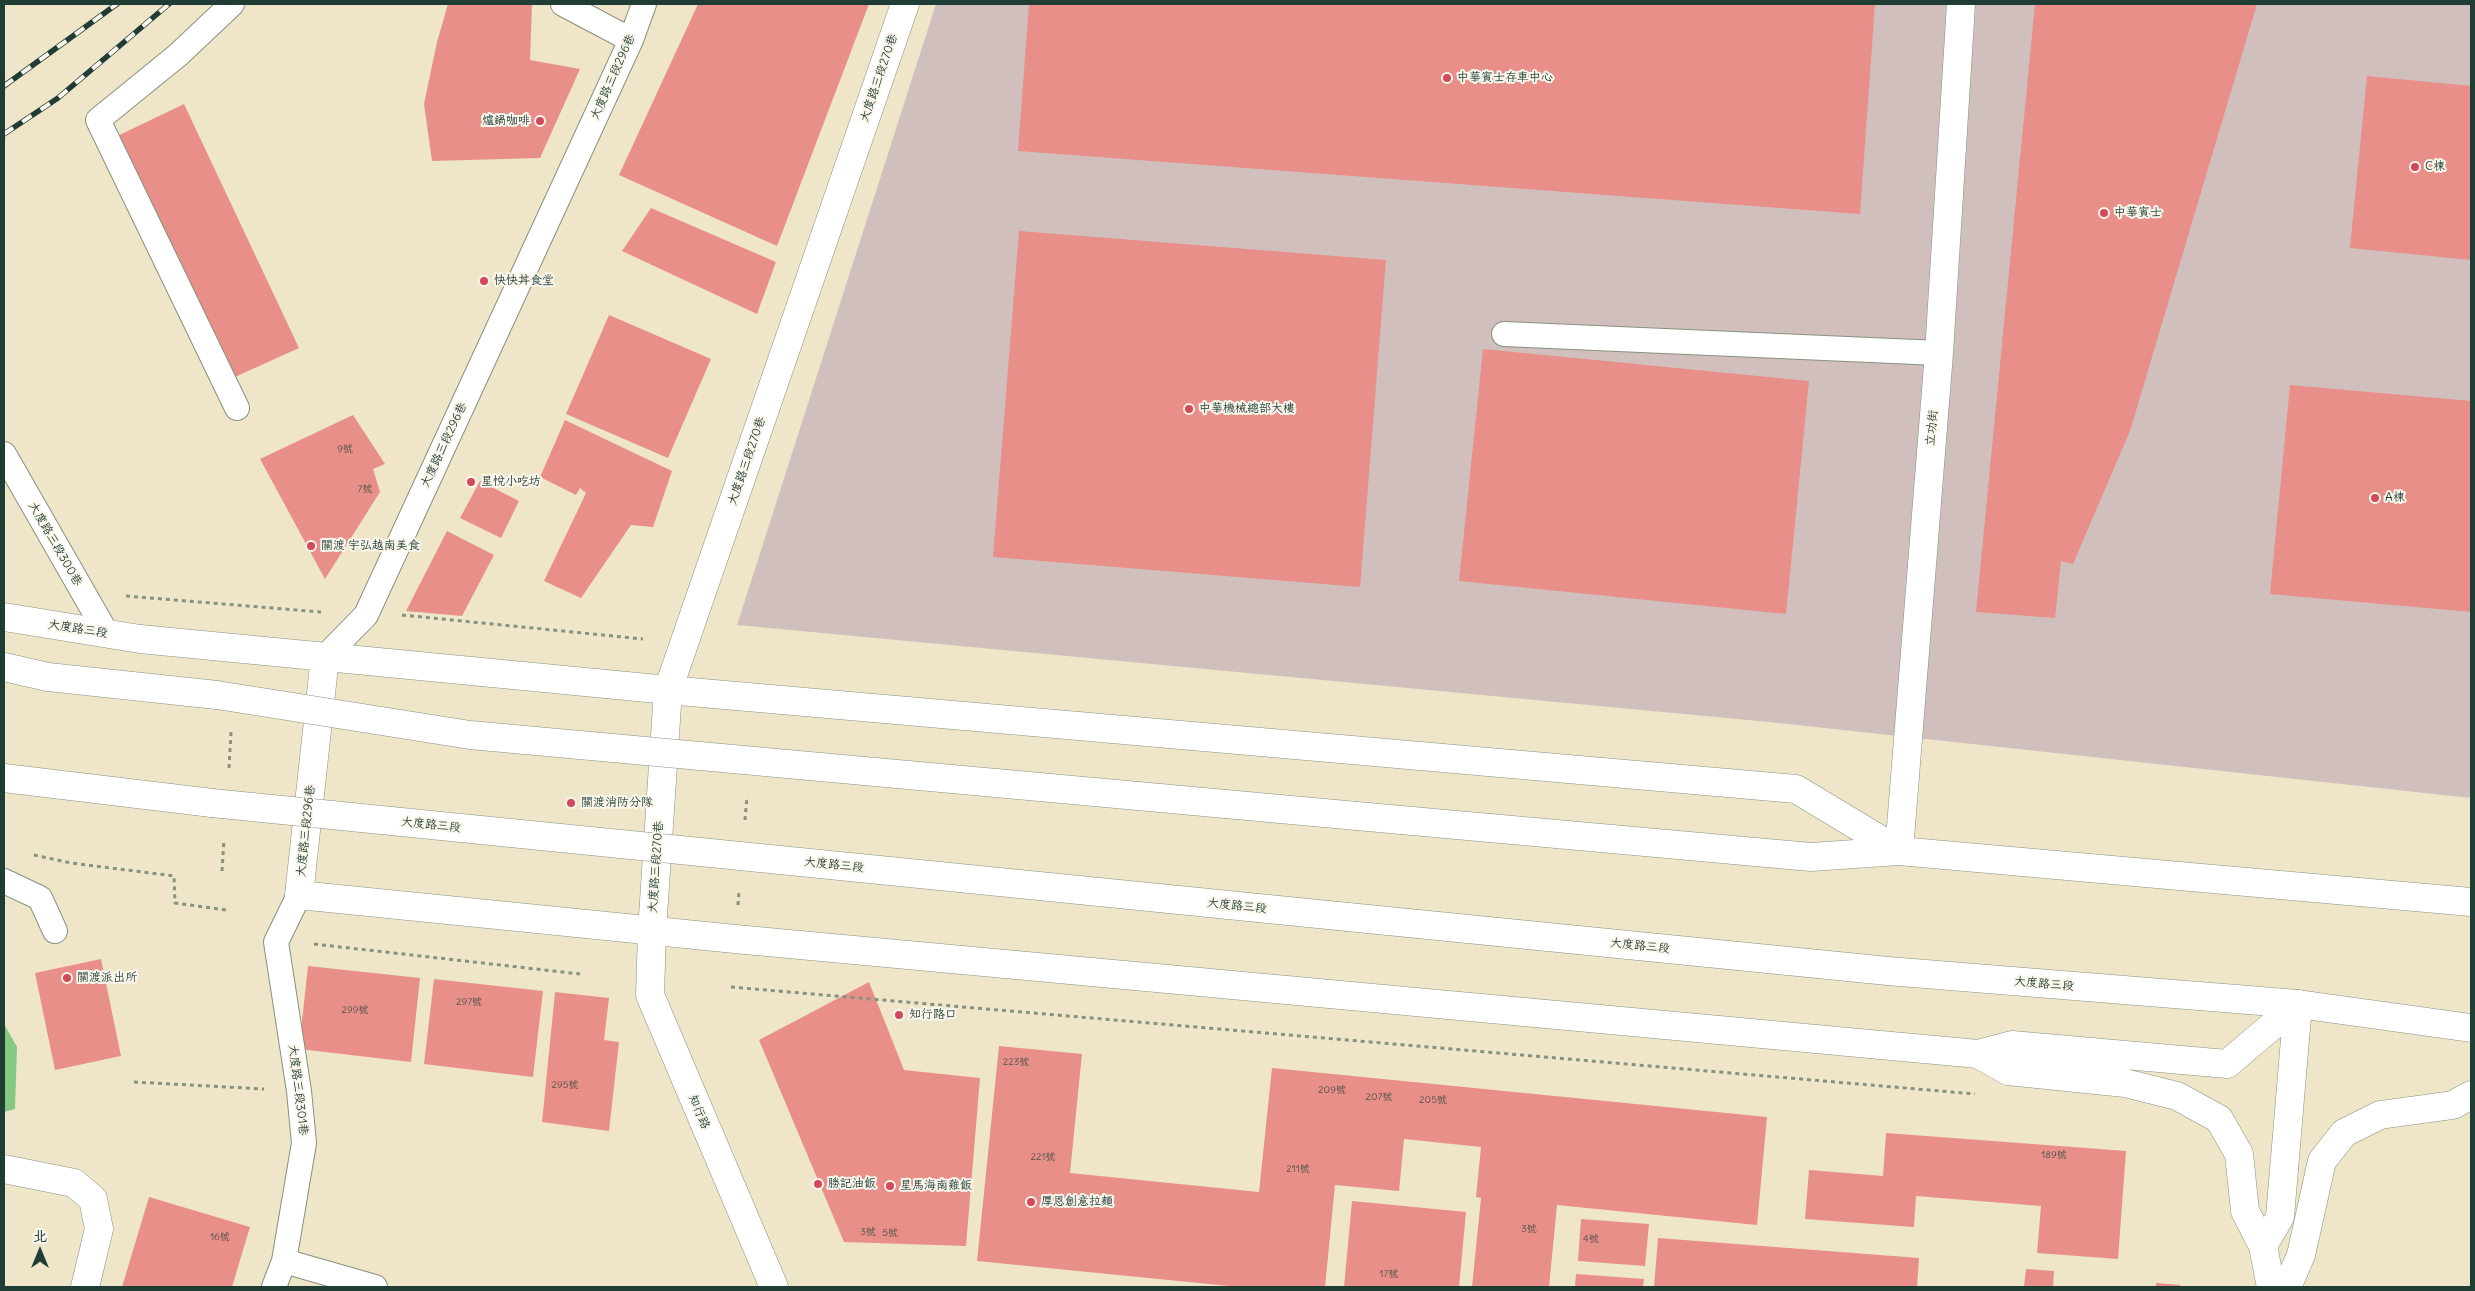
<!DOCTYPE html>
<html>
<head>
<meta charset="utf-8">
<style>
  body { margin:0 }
  #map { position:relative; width:2475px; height:1291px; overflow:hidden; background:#efe6c9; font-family:Delius,"LXGW WenKai TC",sans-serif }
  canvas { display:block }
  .frame { position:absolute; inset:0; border:5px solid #1f3d34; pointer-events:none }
  .north { position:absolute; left:15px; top:1226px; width:50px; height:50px; -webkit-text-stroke:4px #fbf7ec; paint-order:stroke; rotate:0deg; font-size:14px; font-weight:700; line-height:20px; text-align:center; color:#1f3d34 }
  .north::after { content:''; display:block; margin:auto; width:18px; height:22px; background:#1f3d34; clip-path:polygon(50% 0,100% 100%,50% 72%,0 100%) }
</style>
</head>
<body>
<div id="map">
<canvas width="2475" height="1291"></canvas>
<div class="frame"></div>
<div class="north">北</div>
</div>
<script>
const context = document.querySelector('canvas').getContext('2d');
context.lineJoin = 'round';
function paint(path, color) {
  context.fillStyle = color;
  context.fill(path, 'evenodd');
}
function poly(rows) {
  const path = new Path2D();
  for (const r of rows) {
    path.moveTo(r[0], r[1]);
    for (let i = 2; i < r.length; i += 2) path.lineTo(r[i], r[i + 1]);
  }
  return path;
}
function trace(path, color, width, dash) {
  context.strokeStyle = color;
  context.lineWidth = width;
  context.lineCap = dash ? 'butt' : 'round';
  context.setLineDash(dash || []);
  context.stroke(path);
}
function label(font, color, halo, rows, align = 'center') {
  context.font = font + ' Delius,"LXGW WenKai TC",sans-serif';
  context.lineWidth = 4;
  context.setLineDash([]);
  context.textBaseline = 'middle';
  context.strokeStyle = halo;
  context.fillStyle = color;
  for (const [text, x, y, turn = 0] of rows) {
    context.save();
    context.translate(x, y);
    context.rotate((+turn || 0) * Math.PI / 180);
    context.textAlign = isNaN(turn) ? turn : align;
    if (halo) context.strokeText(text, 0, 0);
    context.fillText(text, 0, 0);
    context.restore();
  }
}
paint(poly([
  [936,4,2471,4,2471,798,1769,722,737,625]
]), '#d1bfbd');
paint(poly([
  [4,1024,17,1047,15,1109,4,1112]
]), '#85c881');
paint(poly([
  [448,4,532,4,530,60,580,69,540,158,432,161,424,104,437,42],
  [698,4,869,4,777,246,619,175],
  [1029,4,1875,4,1860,214,1018,151],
  [2035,4,2257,4,2130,431,2073,564,2061,561,2055,618,1976,612],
  [2367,76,2471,86,2471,260,2350,248],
  [184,104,299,348,226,381,109,140],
  [651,208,776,262,757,314,622,251],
  [1019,231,1386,260,1360,587,993,557],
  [609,315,711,359,668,458,566,414],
  [1483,349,1809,381,1786,614,1459,581],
  [2290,385,2471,401,2471,612,2270,594],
  [353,415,385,464,373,469,380,492,325,579,260,459],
  [565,420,672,471,653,527,631,525,581,598,544,581,586,493,580,488,576,495,540,477],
  [480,481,519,501,501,538,460,518],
  [447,531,494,555,462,616,406,611],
  [101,959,121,1056,55,1070,35,973],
  [308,966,420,978,411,1062,299,1049],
  [434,979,543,991,533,1077,424,1064],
  [869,982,904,1070,980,1078,966,1246,844,1242,759,1040],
  [555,992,609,998,604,1040,619,1042,609,1131,542,1122],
  [999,1046,1082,1054,1070,1173,1259,1192,1272,1068,1767,1117,1757,1225,1557,1205,1549,1287,1472,1287,1481,1198,1476,1197,1481,1147,1404,1139,1399,1191,1335,1185,1325,1287,1239,1287,977,1261],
  [1886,1133,2126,1151,2118,1259,2037,1253,2041,1206,1916,1196,1914,1227,1805,1219,1809,1170,1883,1176],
  [149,1197,250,1227,232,1287,122,1287],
  [1352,1201,1466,1212,1459,1287,1344,1287],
  [1581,1219,1649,1224,1645,1266,1578,1261],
  [1658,1238,1919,1258,1917,1287,1654,1287],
  [2026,1269,2054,1271,2053,1287,2024,1287],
  [1576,1274,1644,1279,1643,1287,1575,1287],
  [2156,1283,2180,1285,2180,1287,2156,1287]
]), '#e88f89');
const service = poly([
  [232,4,178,55,98,120,237,408],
  [563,4,631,40],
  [1504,334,1939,353],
  [4,454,107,634],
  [325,657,366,615,631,40,644,4],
  [4,881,40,898,55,931],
  [284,1261,375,1287],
  [274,1287,284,1261,304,1143,299,1091,276,942,299,895]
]);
const minor = poly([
  [4,617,140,639,668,690,1796,789,1899,851,1939,353,1961,4],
  [325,657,299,895,735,939,1978,1054,2012,1045,2227,1064,2298,1004],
  [668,690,905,4],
  [1978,1054,2008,1071,2125,1083,2177,1096,2219,1119,2239,1154,2245,1211,2263,1246,2271,1287],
  [4,1169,74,1183,93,1199,99,1229,85,1287],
  [2263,1246,2280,1217,2298,1004],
  [2287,1287,2301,1255,2322,1161,2344,1133,2380,1115,2453,1105,2471,1095]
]);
const tertiary = poly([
  [668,690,652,931,650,995,774,1287]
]);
const primary = poly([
  [4,667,48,677,217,695],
  [4,778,212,803],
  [1357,816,1811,857,1899,851,2471,902],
  [1348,917,1888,971,2298,1004,2471,1028]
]);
trace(service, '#87927e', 26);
trace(minor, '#87927e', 29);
trace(tertiary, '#87927e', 29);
trace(primary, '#87927e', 29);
trace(poly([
  [126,596,321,612],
  [402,615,643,639],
  [229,768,231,732],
  [745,820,747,796],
  [34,855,71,863,174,876,175,903,226,910],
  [222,871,224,839],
  [738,905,739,891],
  [314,944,580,974],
  [731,987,1975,1094],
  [134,1082,264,1089]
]), '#87927e', 3, [4, 4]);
trace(service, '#fff', 24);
trace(minor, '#fff', 28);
trace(tertiary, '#fff', 28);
trace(primary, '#fff', 28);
const rail = poly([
  [4,86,117,4],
  [4,134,58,98,169,4]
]);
trace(rail, '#1f3d34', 5.5);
trace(rail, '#fbf7ec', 4, [11]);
const primaryBridge = poly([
  [217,695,470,735,1357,816],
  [212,803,1348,917]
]);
trace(primaryBridge, '#87927e', 29, []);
trace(primaryBridge, '#fff', 28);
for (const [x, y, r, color] of [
  [1447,78,5,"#d1495b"],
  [540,121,5,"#d1495b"],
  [2415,167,5,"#d1495b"],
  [2104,213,5,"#d1495b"],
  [484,281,5,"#d1495b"],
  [1189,409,5,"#d1495b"],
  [471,482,5,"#d1495b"],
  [2375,498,5,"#d1495b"],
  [311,546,5,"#d1495b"],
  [571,803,5,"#d1495b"],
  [67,978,5,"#d1495b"],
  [899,1015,5,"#d1495b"],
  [818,1184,5,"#d1495b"],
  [890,1186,5,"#d1495b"],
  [1031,1202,5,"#d1495b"]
]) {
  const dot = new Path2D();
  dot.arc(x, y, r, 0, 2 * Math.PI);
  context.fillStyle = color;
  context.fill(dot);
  trace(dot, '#fbf7ec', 2);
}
label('10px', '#515249', null, [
  ["9號",345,449],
  ["7號",365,489],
  ["297號",469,1002],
  ["299號",355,1010],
  ["223號",1016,1062],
  ["295號",565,1085],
  ["209號",1332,1090],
  ["207號",1379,1097],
  ["205號",1433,1100],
  ["189號",2054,1155],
  ["221號",1043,1157],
  ["211號",1298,1169],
  ["3號",1529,1229],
  ["3號",868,1232],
  ["5號",890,1233],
  ["16號",220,1237],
  ["4號",1591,1239],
  ["17號",1389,1274]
]);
label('12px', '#1f3d34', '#fbf7ec', [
  ["大度路三段296巷",613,77,-66],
  ["大度路三段270巷",879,78,-71],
  ["立功街",1932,428,-85],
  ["大度路三段296巷",444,445,-65],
  ["大度路三段270巷",747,461,-71],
  ["大度路三段300巷",55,544,60],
  ["大度路三段",78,629,9],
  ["大度路三段",431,825,6],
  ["大度路三段296巷",306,831,-84],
  ["大度路三段",834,865,6],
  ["大度路三段270巷",656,867,-86],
  ["大度路三段",1237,906,6],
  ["大度路三段",1640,946,6],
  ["大度路三段",2044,984,5],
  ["大度路三段301巷",298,1090,83],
  ["知行路",699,1112,67]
]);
label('12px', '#1f3d34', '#fbf7ec', [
  ["中華賓士存車中心",1457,78],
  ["爐鍋咖啡",530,121,"right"],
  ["C棟",2425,167],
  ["中華賓士",2114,213],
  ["快快丼食堂",494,281],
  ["中華機械總部大樓",1199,409],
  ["星悦小吃坊",481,482],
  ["A棟",2385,498],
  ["關渡 宇弘越南美食",321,546],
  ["關渡消防分隊",581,803],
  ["關渡派出所",77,978],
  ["知行路口",909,1015],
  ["勝記油飯",828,1184],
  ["星馬海南雞飯",900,1186],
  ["厚恩創意拉麵",1041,1202]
], 'left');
</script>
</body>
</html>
